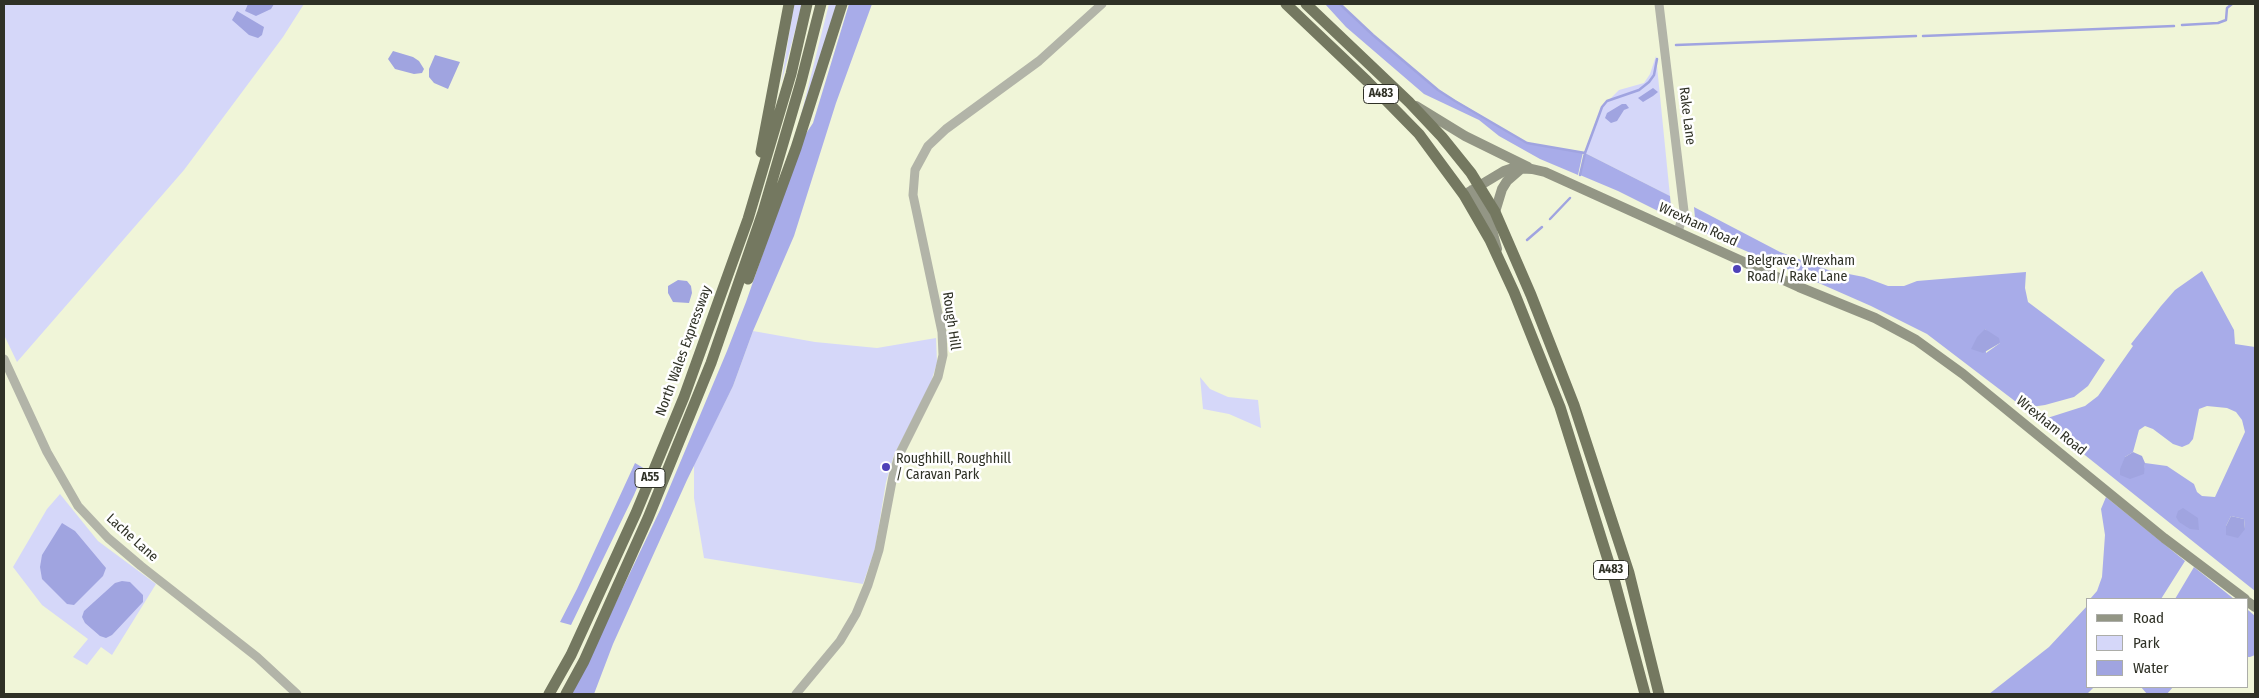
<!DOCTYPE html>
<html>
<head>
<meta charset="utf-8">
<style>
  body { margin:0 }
  #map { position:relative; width:2259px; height:698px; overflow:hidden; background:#f0f5d8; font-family:"Fira Sans Condensed",sans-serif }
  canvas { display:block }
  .frame { position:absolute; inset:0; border:5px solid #2f3126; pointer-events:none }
  .legend { position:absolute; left:2086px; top:598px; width:162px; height:90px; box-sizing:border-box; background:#fff; border:1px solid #acada8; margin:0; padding:6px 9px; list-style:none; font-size:15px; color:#2f3126 }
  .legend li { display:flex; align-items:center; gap:10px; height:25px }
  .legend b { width:25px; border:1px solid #acada8 }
</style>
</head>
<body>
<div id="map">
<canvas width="2259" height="698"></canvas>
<div class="frame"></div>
<ul class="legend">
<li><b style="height:6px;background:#939685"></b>Road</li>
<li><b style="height:14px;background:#d5d7f9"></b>Park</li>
<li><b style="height:14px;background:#a0a4e0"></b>Water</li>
</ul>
</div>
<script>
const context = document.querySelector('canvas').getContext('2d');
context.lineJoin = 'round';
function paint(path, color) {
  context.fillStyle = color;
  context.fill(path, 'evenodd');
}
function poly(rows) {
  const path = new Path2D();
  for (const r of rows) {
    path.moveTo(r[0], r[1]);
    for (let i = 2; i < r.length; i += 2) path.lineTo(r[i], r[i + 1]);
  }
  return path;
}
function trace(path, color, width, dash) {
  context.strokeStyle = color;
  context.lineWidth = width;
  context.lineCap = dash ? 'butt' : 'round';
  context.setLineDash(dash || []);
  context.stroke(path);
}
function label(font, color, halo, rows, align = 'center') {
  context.font = font + ' "Fira Sans Condensed",sans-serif';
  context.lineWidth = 5;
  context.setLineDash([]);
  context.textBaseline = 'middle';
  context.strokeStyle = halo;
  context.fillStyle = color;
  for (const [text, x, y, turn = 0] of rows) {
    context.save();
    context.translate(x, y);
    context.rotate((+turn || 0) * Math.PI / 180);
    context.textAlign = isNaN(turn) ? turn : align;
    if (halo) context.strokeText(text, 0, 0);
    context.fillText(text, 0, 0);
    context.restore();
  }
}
paint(poly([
  [4,4,304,4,283,37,184,170,17,362,4,335],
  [794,4,802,4,781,84],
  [829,4,838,4,800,119],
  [1656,56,1670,196,1585,153,1602,107,1619,90,1644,83,1650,74],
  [753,331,815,342,877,348,936,338,937,363,930,385,894,455,886,482,875,549,863,584,704,558,694,498,694,464,733,386],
  [1200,377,1210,389,1228,397,1258,400,1261,428,1229,414,1203,409],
  [60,494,98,541,156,584,112,655,101,647,87,665,73,657,88,639,42,605,13,567,47,509]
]), '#d5d7f9');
paint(poly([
  [849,4,872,4,836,103,794,236,753,331,733,386,687,480,613,644,594,694,572,694,661,508,727,351,746,302,803,138,813,123],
  [1325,4,1340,4,1373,35,1438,90,1527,143,1583,152,1578,175,1540,159,1499,136,1479,120,1424,94,1346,27],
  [1585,153,1670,196,1672,218,1618,191,1580,175],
  [1694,207,1780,252,1828,270,1864,277,1888,286,1904,286,1917,281,2026,272,2025,288,2028,302,2105,360,2088,386,2074,397,2045,405,2024,408,1927,334,1871,306,1696,229],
  [1985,329,2000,343,1986,353],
  [2202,271,2234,330,2235,344,2255,347,2255,591,2041,420,2085,406,2098,396,2133,346,2131,344,2161,306,2175,290],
  [2207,406,2227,408,2236,412,2242,420,2245,432,2215,497,2202,496,2197,492,2194,484,2167,466,2145,463,2143,474,2125,457,2133,452,2139,430,2145,426,2153,429,2173,444,2182,447,2189,444,2193,439,2199,409],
  [2231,516,2244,519,2245,529,2226,526],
  [635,463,645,469,634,495,571,625,560,622,577,589],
  [2106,497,2185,561,2161,599,2090,599,2097,591,2102,577,2105,535,2101,509],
  [2194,567,2234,599,2175,599],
  [2088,605,2088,687,2094,687,2087,694,1989,694,2049,647],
  [2248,610,2255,616,2255,655,2250,657,2248,657],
  [2141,687,2173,687,2167,694,2147,694]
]), '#a8ace9');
paint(poly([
  [248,4,274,4,271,9,256,16,245,11],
  [237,11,264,27,262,35,258,38,249,35,232,20],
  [393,51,413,57,419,61,424,69,422,73,414,74,395,69,388,59],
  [435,55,460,62,448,89,434,83,429,77,429,69],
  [1653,88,1658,92,1653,96,1643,102,1638,98],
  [1622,104,1626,104,1629,108,1624,110,1617,121,1611,123,1605,118,1607,113],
  [678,280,687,281,691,286,692,293,689,303,673,302,668,293,668,286],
  [1985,329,1999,338,2000,343,1983,353,1971,349,1977,337],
  [2133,452,2142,456,2145,463,2144,474,2130,479,2120,475,2120,469,2125,457],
  [2183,508,2198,518,2199,530,2190,529,2179,522,2176,517,2178,511],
  [2231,516,2244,519,2245,529,2238,538,2226,535,2226,526],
  [62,523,75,531,106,568,103,576,74,605,67,604,42,579,40,567,42,555],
  [122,581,130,582,143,595,143,602,112,635,106,638,100,636,85,623,82,617,84,611,115,583]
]), '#a0a4e0');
trace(poly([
  [1340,4,1373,35,1438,90,1455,101,1527,143,1585,153],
  [2182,25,2218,23,2226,20,2227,8,2232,4],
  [1923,36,2174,26],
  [1676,45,1916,36],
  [1580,175,1585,153,1602,107,1607,101,1639,90,1649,82,1654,75,1657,59],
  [1550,219,1570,198],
  [1527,240,1542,227]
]), '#a0a4e0', 2.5);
trace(poly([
  [1659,4,1684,211,1678,232],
  [4,359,47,452,78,506,108,538,141,566,257,657,297,694],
  [796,694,840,641,856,614,868,585,879,550,893,476,899,455,938,377,943,355,942,332,913,195,915,170,928,146,946,129,1039,61,1102,4]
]), '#b2b4a8', 9);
trace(poly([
  [1416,106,1465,136,1528,167],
  [1472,190,1491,226,1497,249],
  [1464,195,1504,171,1513,168,1532,169,1545,172,1799,287,1875,318,1916,340,1963,374,2164,538,2245,599],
  [1495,212,1502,189,1507,181,1522,168],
  [2248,602,2255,607]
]), '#939685', 10);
trace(poly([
  [1286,4,1367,81,1419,134,1464,195,1490,240,1514,292,1560,407,1614,579,1645,694],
  [1306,4,1409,102,1442,137,1471,173,1495,212,1531,295,1574,405,1629,573,1659,694],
  [761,152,789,4],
  [748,279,796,148,842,4],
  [549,694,571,655,636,513,684,397,748,219,791,74,807,4],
  [566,694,584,661,648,518,711,363,763,212,801,82,821,4]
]), '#747860', 11);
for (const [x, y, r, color] of [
  [1737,269,5,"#4e41b8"],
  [886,467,5,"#4e41b8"]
]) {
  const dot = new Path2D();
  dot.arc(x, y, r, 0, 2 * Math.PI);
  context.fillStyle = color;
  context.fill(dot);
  trace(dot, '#fff', 2);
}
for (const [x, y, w] of [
  [1381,94,35],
  [650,478,30],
  [1611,570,35]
]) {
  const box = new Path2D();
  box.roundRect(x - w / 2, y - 9.5, w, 19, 4);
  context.fillStyle = '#fff';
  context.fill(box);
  trace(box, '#2f3126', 1);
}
label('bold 12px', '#2f3126', null, [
  ["A483",1381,94],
  ["A55",650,478],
  ["A483",1611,570]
]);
label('14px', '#2f3126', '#fff', [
  ["Rake Lane",1687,116,83],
  ["Wrexham Road",1698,225,25],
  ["Rough Hill",951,321,82],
  ["North Wales Expressway",684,351,-70],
  ["Wrexham Road",2051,426,39],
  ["Lache Lane",132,538,42]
]);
label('14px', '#2f3126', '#fff', [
  ["Belgrave, Wrexham",1747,261],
  ["Road / Rake Lane",1747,277],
  ["Roughhill, Roughhill",896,459],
  ["/ Caravan Park",896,475]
], 'left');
</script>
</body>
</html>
